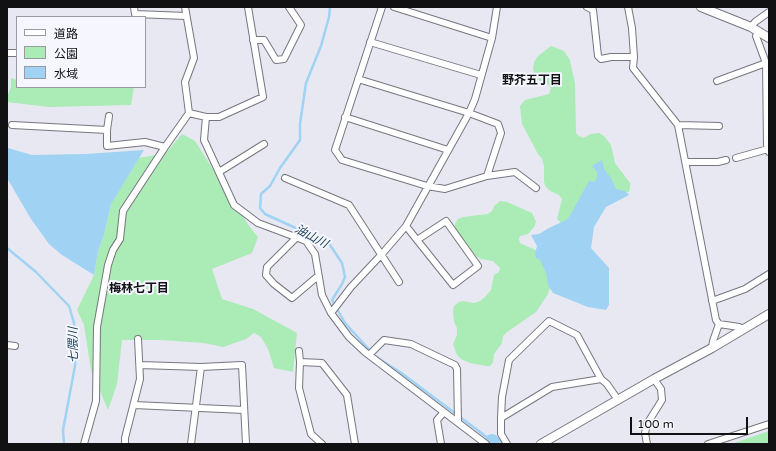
<!DOCTYPE html>
<html>
<head>
<meta charset="utf-8">
<style>
  body { margin:0 }
  #map { position:relative; width:776px; height:451px; overflow:hidden; background:#e7e8f2; font-family:"Varela Round","Noto Sans JP",sans-serif }
  canvas { display:block }
  .frame { position:absolute; inset:0; border:8px solid #111114; pointer-events:none }
  .legend { position:absolute; left:16px; top:16px; width:130px; height:72px; box-sizing:border-box; background:#f5f6fe; border:1px solid #9a9aa0; margin:0; padding:5px 7px; list-style:none; font-size:12px; color:#111114 }
  .legend li { display:flex; align-items:center; gap:8px; height:20px }
  .legend b { width:20px; border:1px solid #9a9aa0 }
  .scale { position:absolute; left:630px; top:417px; width:118px; height:18px; box-sizing:border-box; border:2px solid #111114; border-top:0; padding-left:5px; font-size:12px; line-height:14px; white-space:nowrap; color:#111114; -webkit-text-stroke:3px #f5f6fe; paint-order:stroke }
</style>
</head>
<body>
<div id="map">
<canvas width="776" height="451"></canvas>
<div class="frame"></div>
<ul class="legend">
<li><b style="height:5px;background:#fff"></b>道路</li>
<li><b style="height:11px;background:#abebb5"></b>公園</li>
<li><b style="height:11px;background:#a0d3f3"></b>水域</li>
</ul>
<div class="scale">100 m</div>
</div>
<script>
const context = document.querySelector('canvas').getContext('2d');
context.lineJoin = 'round';
function paint(path, color) {
  context.fillStyle = color;
  context.fill(path, 'evenodd');
}
function poly(rows) {
  const path = new Path2D();
  for (const r of rows) {
    path.moveTo(r[0], r[1]);
    for (let i = 2; i < r.length; i += 2) path.lineTo(r[i], r[i + 1]);
  }
  return path;
}
function trace(path, color, width, dash) {
  context.strokeStyle = color;
  context.lineWidth = width;
  context.lineCap = dash ? 'butt' : 'round';
  context.setLineDash(dash || []);
  context.stroke(path);
}
function label(font, color, halo, rows, align = 'center') {
  context.font = font + ' "Varela Round","Noto Sans JP",sans-serif';
  context.lineWidth = 4;
  context.setLineDash([]);
  context.textBaseline = 'middle';
  context.strokeStyle = halo;
  context.fillStyle = color;
  for (const [text, x, y, turn = 0] of rows) {
    context.save();
    context.translate(x, y);
    context.rotate((+turn || 0) * Math.PI / 180);
    context.textAlign = isNaN(turn) ? turn : align;
    if (halo) context.strokeText(text, 0, 0);
    context.fillText(text, 0, 0);
    context.restore();
  }
}
paint(poly([
  [551,46,564,51,570,60,575,84,576,133,579,136,583,138,591,134,599,133,604,136,611,145,615,163,630,183,630,188,629,192,618,194,599,181,578,209,563,225,557,219,562,199,559,195,550,191,546,187,544,182,544,166,542,159,538,154,522,124,520,106,525,100,549,94,551,88,547,84,541,82,535,76,533,69,534,62,538,56],
  [11,78,17,80,17,87,134,87,131,105,49,107,7,102,7,97,11,87],
  [182,134,195,141,249,226,258,237,252,253,212,269,222,299,253,309,297,333,293,372,274,368,268,349,261,337,254,333,246,339,223,347,204,343,161,340,122,340,117,384,108,410,91,370,84,325,77,310,94,275,98,251,104,235,111,204,115,196,139,158,166,153],
  [500,201,507,202,532,213,536,222,534,227,528,234,520,236,519,239,520,243,524,245,538,251,551,285,548,294,536,312,507,332,503,336,502,343,494,354,493,362,490,366,486,366,470,363,461,359,457,355,453,344,457,335,457,328,454,322,453,311,454,306,459,302,463,301,474,303,480,301,486,296,491,290,494,275,499,272,500,268,493,261,481,259,476,256,455,229,455,224,458,219,463,217,488,214,492,211,494,206],
  [769,431,769,444,731,444]
]), '#abebb5');
paint(poly([
  [8,148,32,155,86,154,144,150,111,204,104,235,98,251,94,275,62,255,49,244,31,219,7,178],
  [602,160,604,169,611,178,616,189,625,191,629,195,606,207,594,227,591,248,609,268,609,305,606,310,588,307,553,293,548,285,546,273,540,260,536,258,535,254,537,246,531,235,539,234,549,228,568,219,589,181,594,182,597,178,597,172,592,166]
]), '#a0d3f3');
trace(poly([
  [330,7,329,17,321,46,306,83,300,124,300,140,280,168,270,186,261,194,260,208,265,214,311,235,330,245,342,263,345,277,342,284,332,300,345,323,376,357,400,372,492,441],
  [7,248,36,272,69,306,74,323,76,345,75,366,63,430,64,444]
]), '#a0d3f3', 2.5);
trace(poly([
  [492,441,495,444]
]), '#a0d3f3', 14);
const minor = poly([
  [134,7,135,14,186,16],
  [185,7,194,58,185,82,189,113,206,117,219,117,263,97,248,7],
  [382,7,335,150,342,160,427,186,445,189,487,176,515,172,536,188],
  [394,7,492,38],
  [587,7,593,10,598,56,601,59,611,57,634,57],
  [628,7,632,28,634,57,633,68,678,125,716,320,719,324,739,327,744,329],
  [751,27,755,22,769,12],
  [758,32,756,36,766,63,767,145,769,152],
  [253,40,264,40,276,60,284,59,301,25,289,7],
  [370,42,481,75],
  [7,53,17,53],
  [358,79,469,113,498,124,501,133,487,176],
  [717,81,766,63],
  [206,117,204,140,234,205,258,223,306,241,315,254,322,295,331,313,349,337,365,352,486,444],
  [345,117,448,150],
  [12,125,107,130,107,146,145,142,165,147,189,113],
  [678,125,719,126],
  [107,130,109,116],
  [736,158,768,149],
  [686,162,718,162,726,160],
  [219,172,264,144],
  [285,178,349,205,399,282],
  [406,226,417,240,453,285,478,266,446,221,417,240],
  [297,237,267,267,266,275,274,284,292,298,318,276],
  [712,301,745,289,769,274],
  [331,313,351,287,382,254,406,226,469,113,475,99,492,38,497,7],
  [7,345,15,346],
  [712,348,713,341,719,324],
  [299,351,300,362],
  [369,355,384,340,411,344,455,365,457,369,458,422],
  [140,365,201,367,242,365,246,444],
  [601,379,607,384,618,400],
  [134,405,244,410],
  [501,418,552,387,601,379,577,335,549,321,509,360,502,397,501,418,501,434,507,444],
  [84,444,96,401,97,327,108,265,113,250,120,239,123,211,165,147],
  [125,444,125,438,140,379,138,339],
  [191,444,201,367],
  [322,444,311,434,299,388,300,362,322,363,347,395,355,444],
  [441,444,437,420,444,412],
  [647,444,645,433,647,424,662,400,661,389,654,379],
  [708,444,769,424]
]);
const tertiary = poly([
  [701,7,751,27,769,38],
  [541,444,654,379,712,348,769,314]
]);
trace(minor, '#76767f', 8);
trace(tertiary, '#76767f', 10);
trace(minor, '#fff', 6);
trace(tertiary, '#fff', 8);
label('bold 12px', '#111114', '#f5f6fe', [
  ["野芥五丁目",532,81],
  ["梅林七丁目",139,289]
]);
label('italic 12px', '#183e54', '#f5f6fe', [
  ["油山川",311,237,28],
  ["七隈川",74,345,-91]
]);
</script>
</body>
</html>
